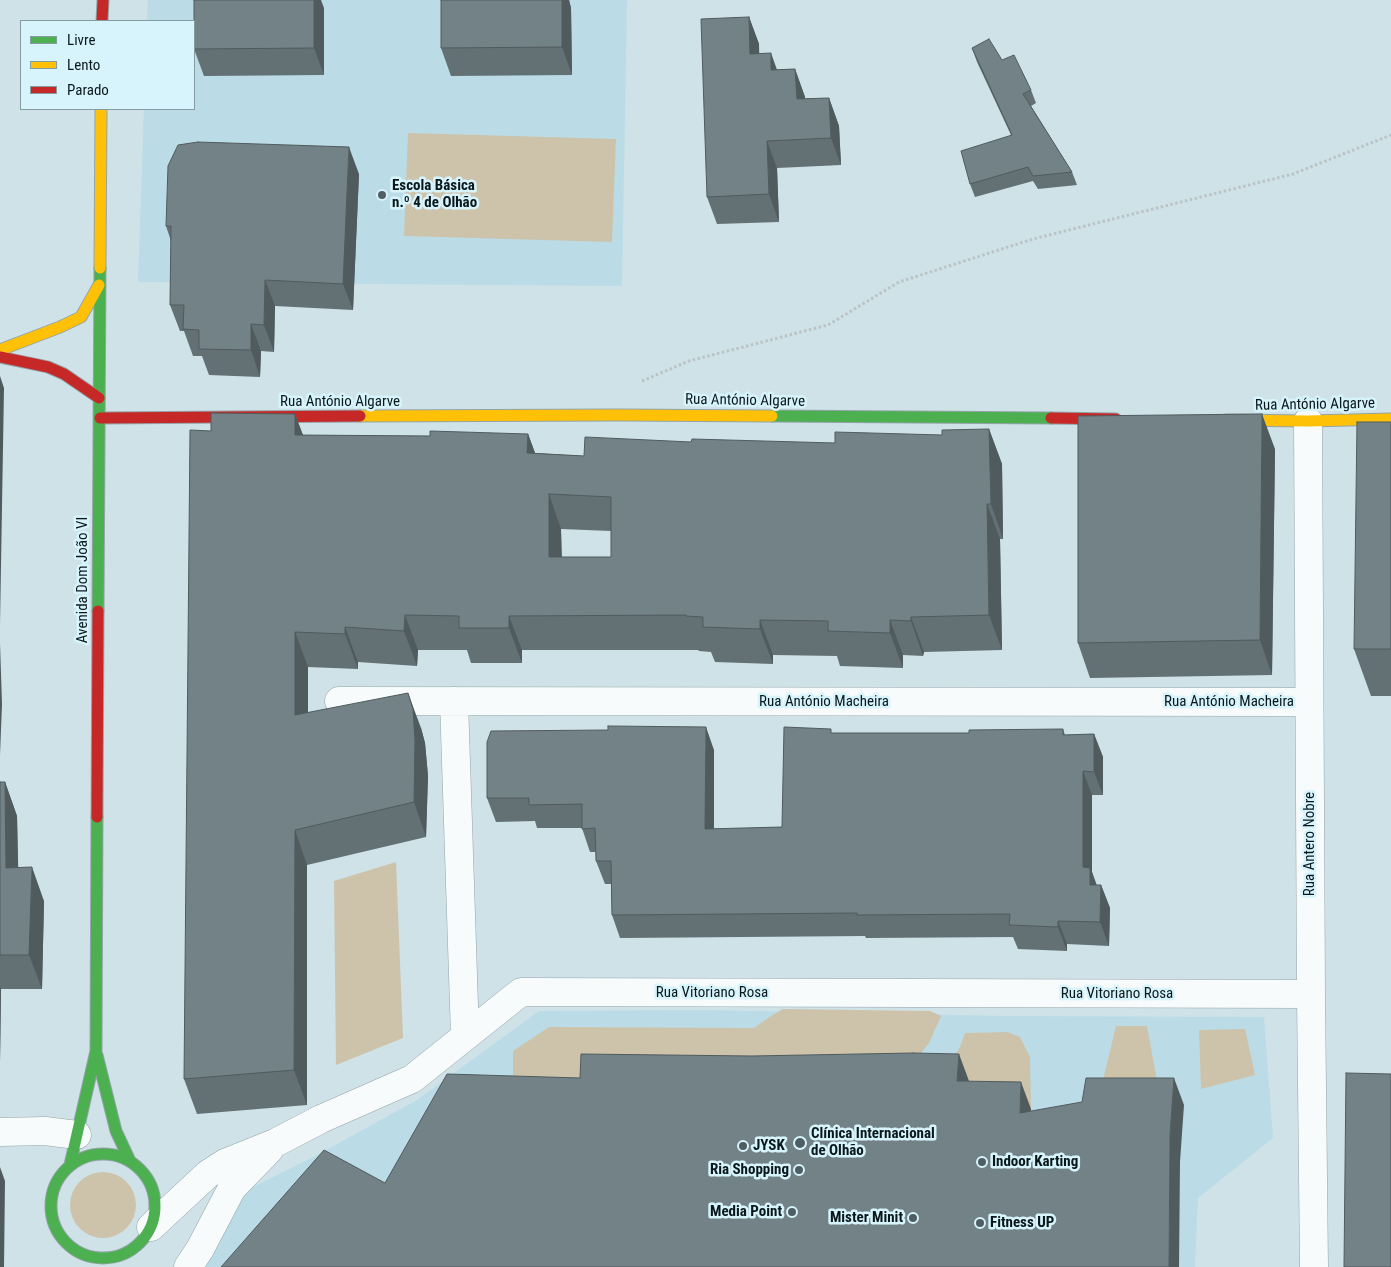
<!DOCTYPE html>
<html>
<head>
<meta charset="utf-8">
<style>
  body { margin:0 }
  #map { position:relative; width:1391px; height:1267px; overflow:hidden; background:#cee2e8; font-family:"Roboto Condensed",sans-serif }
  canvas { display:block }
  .legend { position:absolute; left:20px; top:20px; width:175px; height:90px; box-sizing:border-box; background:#d7f4fc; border:1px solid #859ca2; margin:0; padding:6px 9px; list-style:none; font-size:15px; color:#0a171b }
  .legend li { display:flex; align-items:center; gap:10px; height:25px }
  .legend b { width:25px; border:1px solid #859ca2 }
</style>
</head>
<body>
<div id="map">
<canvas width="1391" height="1267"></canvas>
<ul class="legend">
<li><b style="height:6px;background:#4caf50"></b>Livre</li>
<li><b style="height:6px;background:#ffc107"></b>Lento</li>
<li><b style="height:6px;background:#c62828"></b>Parado</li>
</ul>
</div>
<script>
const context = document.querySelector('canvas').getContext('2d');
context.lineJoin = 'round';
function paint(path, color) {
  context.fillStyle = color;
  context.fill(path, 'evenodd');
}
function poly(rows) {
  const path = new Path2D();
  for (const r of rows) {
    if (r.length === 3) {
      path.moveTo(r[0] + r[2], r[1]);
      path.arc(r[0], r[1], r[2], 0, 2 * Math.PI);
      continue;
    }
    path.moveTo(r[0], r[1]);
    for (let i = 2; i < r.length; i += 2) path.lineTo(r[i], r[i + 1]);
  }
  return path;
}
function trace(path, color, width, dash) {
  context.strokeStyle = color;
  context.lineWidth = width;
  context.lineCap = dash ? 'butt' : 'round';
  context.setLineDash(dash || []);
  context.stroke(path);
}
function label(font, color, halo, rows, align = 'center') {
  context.font = font + ' "Roboto Condensed",sans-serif';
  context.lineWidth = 5;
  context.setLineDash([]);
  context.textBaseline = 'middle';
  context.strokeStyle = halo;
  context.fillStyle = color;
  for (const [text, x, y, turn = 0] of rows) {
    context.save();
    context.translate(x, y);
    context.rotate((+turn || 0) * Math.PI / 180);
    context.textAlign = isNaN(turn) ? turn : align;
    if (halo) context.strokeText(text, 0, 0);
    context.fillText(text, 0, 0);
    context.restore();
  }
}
paint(poly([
  [148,0,627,0,622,286,138,282,144,109,194,109,194,21,147,21],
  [703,1010,1007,1016,1264,1017,1273,1138,1198,1198,1195,1267,195,1267,249,1189,317,1155,417,1100,539,1011]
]), '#bbdce6');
paint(poly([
  [408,133,616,139,612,242,404,236],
  [396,862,403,1038,336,1065,334,881],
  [783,1009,930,1011,941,1016,929,1043,921,1053,899,1056,809,1054,808,1083,513,1103,513,1051,549,1027,754,1028,771,1016],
  [1116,1026,1147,1026,1160,1097,1098,1101],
  [1245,1029,1255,1075,1201,1089,1199,1030],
  [1007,1032,1020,1037,1030,1057,1031,1109,967,1108,952,1060,960,1047,965,1033],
  [103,1205,33]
]), '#cdc3aa');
const street = poly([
  [1308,421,1311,994,1314,1267],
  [339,701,1309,702],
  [454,701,465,1036],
  [0,1132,45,1131,77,1135],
  [151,1227,208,1174,225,1163,275,1143,321,1119,412,1079,521,992,1311,994],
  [188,1267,200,1249,232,1188,269,1150]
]);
const fast = poly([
  [772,416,1051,418],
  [98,611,100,268],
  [97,1055,116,1131,130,1161],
  [103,1206,52],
  [70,1165,96,1051,97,817]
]);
const slow = poly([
  [100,268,101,109],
  [0,350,60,327,81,317,99,285],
  [360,416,618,415,772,416],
  [1226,420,1308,421,1391,419]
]);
const jam = poly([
  [102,21,103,0],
  [0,357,48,367,64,374,99,398],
  [100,418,360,416],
  [1051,418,1116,419],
  [97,817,98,611]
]);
trace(street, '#94a4a8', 29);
trace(fast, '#94a4a8', 13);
trace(slow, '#94a4a8', 13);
trace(jam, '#94a4a8', 13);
trace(poly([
  [642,381,689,361,828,325,899,282,1033,239,1293,174,1391,135]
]), '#bcc3c5', 3, [2.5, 2.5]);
trace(street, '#f8fbfc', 28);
trace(fast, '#4caf50', 11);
trace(slow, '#ffc107', 11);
trace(jam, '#c62828', 11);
paint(poly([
  [441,0,569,0,571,8,572,75,451,76,441,48],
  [324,8,324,75,204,76,194,49],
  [749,17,759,44,759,54,777,70,795,69,805,97,805,99,829,98,839,126,841,165,777,168,779,222,717,224,707,197],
  [972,48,1002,60,1031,90,1036,103,1031,106,1072,172,1077,185,1038,189,1033,181,975,197,970,184,1011,135,977,62],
  [359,174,353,310,275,306,274,352,261,351,260,377,209,375,202,356,193,356,184,331,180,331,170,305,171,241,166,226],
  [295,414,303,435,430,436,528,434,535,453,584,456,691,442,835,443,942,435,989,429,1002,464,1003,539,1000,539,1002,650,924,652,923,656,903,655,903,668,840,666,837,656,773,655,773,664,715,662,711,652,699,651,698,650,522,650,522,663,471,663,467,650,418,650,417,666,358,662,358,669,308,667,308,712,421,728,425,743,428,776,426,837,307,865,307,1105,197,1114,184,1079,211,431],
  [561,529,611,531,611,557,562,557],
  [1391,422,1391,696,1371,696,1354,649],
  [1275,449,1272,675,1090,678,1078,643],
  [1063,729,1065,735,1094,734,1103,757,1103,795,1092,795,1092,872,1096,885,1101,885,1110,908,1109,946,1067,944,1067,951,1018,949,1013,937,866,938,865,936,620,938,612,915,611,884,605,884,596,861,596,852,590,852,582,828,537,828,535,821,496,822,487,798,608,730,714,750,714,829,782,827,833,733,969,733],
  [0,782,5,782,17,816,18,868,44,901,42,989,1,989,0,1061]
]), '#637074');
paint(poly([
  [314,0,321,0,324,8,324,75,314,48],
  [562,0,569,0,571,8,572,75,562,47],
  [749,17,759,44,760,81,750,54],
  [771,53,781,81,771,70],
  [795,69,805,97,807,127,797,99],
  [829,98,839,126,841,165,831,138],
  [767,141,777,168,779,222,769,194],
  [349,147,359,174,353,310,343,284],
  [265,280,275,306,274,352,264,325],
  [251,324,261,351,260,377,251,350],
  [0,376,4,388,0,624],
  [295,414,308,449,295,435],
  [1262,414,1275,449,1272,675,1260,640],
  [989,429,1002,464,1003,539,991,504],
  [528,434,541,469,527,453],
  [549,494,561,529,562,592,549,557],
  [987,504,1000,539,1002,650,989,615],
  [405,615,418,650,417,666,404,631],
  [509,616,522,650,522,663,509,628],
  [911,617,924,652,923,656,911,621],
  [760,620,773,655,773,664,760,629],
  [890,620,903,655,903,668,890,633],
  [345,627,358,662,358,669,345,634],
  [295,632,308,667,308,750,295,715],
  [0,643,2,704,0,755],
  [408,693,421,728,425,743,428,776,426,837,414,802],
  [706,727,714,750,714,853,705,829],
  [1094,734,1103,757,1103,795,1094,772],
  [1083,771,1092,795,1092,872,1099,891,1098,908,1083,867],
  [5,782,17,816,19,902,6,868],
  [295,830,307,865,307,1105,294,1070],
  [32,867,44,901,42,989,29,955],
  [1101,885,1110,908,1109,946,1100,922],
  [1058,921,1067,944,1067,951,1058,927],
  [0,987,1,989,0,1061],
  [959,1054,969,1081,957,1081],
  [1174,1078,1184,1105,1180,1162,1179,1267,1169,1267,1170,1135],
  [1021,1082,1031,1109,1030,1140,1020,1113],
  [0,1167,5,1181,4,1267,0,1267]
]), '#505b5e');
const building = poly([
  [194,0,314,0,314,48,194,49,194,0],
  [441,0,562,0,562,47,441,48,441,0],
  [749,17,750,54,771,53,771,70,795,69,797,99,829,98,831,138,767,141,769,194,707,197,701,19,749,17],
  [989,39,1002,60,1014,55,1031,90,1023,94,1072,172,1033,176,1028,167,970,184,961,151,1012,135,972,48,989,39],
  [198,142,349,147,343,284,265,280,264,325,251,324,251,350,199,349,199,330,183,329,184,305,170,305,171,226,166,226,168,166,178,145,198,142],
  [211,413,295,414,295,435,430,436,430,431,528,434,527,453,584,456,585,437,691,442,692,439,835,443,835,432,942,435,942,430,989,429,991,504,987,504,989,615,911,617,911,621,890,620,890,633,828,631,828,621,760,620,760,629,703,627,703,617,686,616,686,615,509,616,509,628,459,628,459,616,405,615,404,631,345,627,345,634,295,632,295,715,408,693,413,709,415,741,414,802,295,830,294,1070,184,1079,190,430,211,431,211,413],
  [549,494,611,497,611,557,549,557,549,494],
  [1262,414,1260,640,1078,643,1078,416,1262,414],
  [1357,422,1391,422,1391,649,1354,649,1357,422],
  [608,726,706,727,705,829,782,827,784,727,831,729,831,733,969,733,969,730,1063,729,1063,735,1094,734,1094,772,1083,771,1083,867,1090,868,1090,885,1101,885,1100,922,1058,921,1058,927,1009,925,1010,914,857,915,857,913,612,915,611,861,596,861,595,828,582,829,582,804,529,805,529,798,487,798,487,742,491,731,608,730,608,726],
  [0,782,5,782,6,868,32,867,29,955,0,955,0,782],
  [913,1053,959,1054,957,1081,1021,1082,1020,1113,1082,1102,1086,1078,1174,1078,1170,1135,1169,1267,221,1267,324,1150,385,1183,447,1074,580,1078,581,1054,752,1056,913,1053],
  [1346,1073,1391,1074,1391,1267,1344,1267,1346,1073]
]);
paint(building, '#738287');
trace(building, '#505b5e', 1);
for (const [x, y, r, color] of [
  [382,195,5,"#4f5e63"],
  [800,1143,6,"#4f5e63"],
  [743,1146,5,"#4f5e63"],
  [982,1162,5,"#4f5e63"],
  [799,1170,5,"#4f5e63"],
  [792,1212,5,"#4f5e63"],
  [913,1218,5,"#4f5e63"],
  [980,1223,5,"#4f5e63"]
]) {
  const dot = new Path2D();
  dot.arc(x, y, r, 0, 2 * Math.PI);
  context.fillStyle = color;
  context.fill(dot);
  trace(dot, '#d7f4fc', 2);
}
label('bold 15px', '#0a171b', '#d7f4fc', [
  ["Escola Básica",392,186],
  ["n.º 4 de Olhão",392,203],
  ["Clínica Internacional",811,1134],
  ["de Olhão",811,1151],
  ["JYSK",753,1146],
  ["Indoor Karting",992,1162],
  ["Ria Shopping",789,1170,"right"],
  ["Media Point",782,1212,"right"],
  ["Mister Minit",903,1218,"right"],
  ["Fitness UP",990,1223]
], 'left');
label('15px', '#0a171b', '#d7f4fc', [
  ["Rua António Algarve",745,401,1],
  ["Rua António Algarve",340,402],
  ["Rua António Algarve",1315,405,-1],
  ["Avenida Dom João VI",83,580,-90],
  ["Rua António Macheira",824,702],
  ["Rua António Macheira",1229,702],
  ["Rua Antero Nobre",1310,844,-90],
  ["Rua Vitoriano Rosa",712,993],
  ["Rua Vitoriano Rosa",1117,994]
]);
</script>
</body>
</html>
